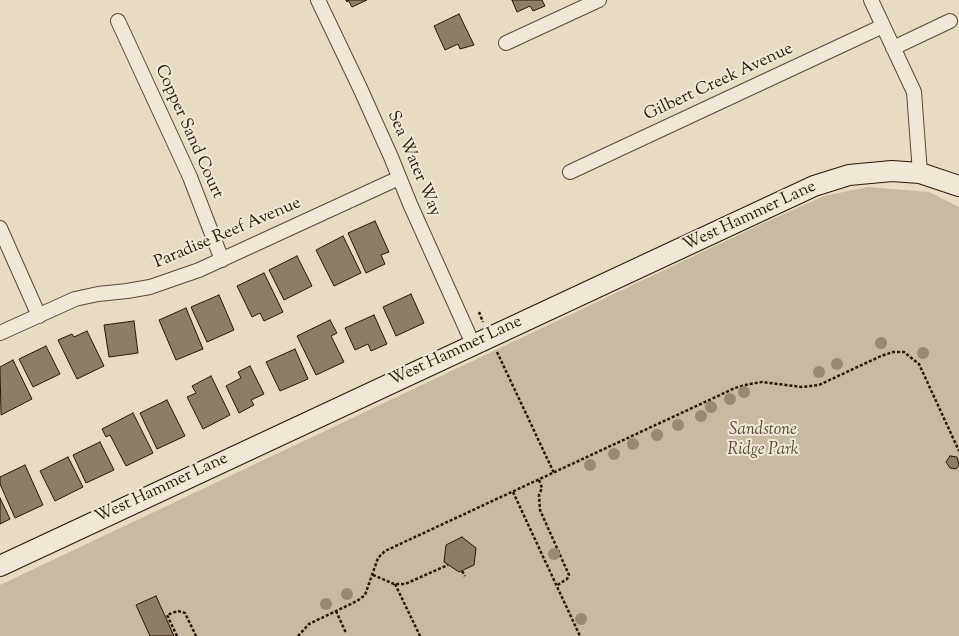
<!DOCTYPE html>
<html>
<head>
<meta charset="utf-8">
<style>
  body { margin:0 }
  canvas { display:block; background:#e7dbc1 }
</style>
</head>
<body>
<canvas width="959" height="636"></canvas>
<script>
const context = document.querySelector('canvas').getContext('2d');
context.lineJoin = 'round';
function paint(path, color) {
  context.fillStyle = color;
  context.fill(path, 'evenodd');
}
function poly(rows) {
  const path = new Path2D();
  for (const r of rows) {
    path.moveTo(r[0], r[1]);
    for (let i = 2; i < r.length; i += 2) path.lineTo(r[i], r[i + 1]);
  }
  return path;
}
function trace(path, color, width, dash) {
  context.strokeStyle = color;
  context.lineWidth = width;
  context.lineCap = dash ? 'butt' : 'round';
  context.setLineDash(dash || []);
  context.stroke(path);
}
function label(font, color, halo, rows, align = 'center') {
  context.font = font + ' "Sorts Mill Goudy",serif';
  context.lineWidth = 4;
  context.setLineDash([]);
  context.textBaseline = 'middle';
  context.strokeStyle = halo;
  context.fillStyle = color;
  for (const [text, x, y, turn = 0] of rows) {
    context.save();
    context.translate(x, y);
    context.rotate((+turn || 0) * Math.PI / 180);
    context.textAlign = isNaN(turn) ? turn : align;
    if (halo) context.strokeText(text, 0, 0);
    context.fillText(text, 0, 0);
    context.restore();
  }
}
paint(poly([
  [868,187,929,192,959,207,959,636,0,636,0,585,753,228,824,196]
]), '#c7baa1');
const building = poly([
  [346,0,367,0,352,7,348,0,347,2,346,0],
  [512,0,542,0,545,6,533,11,530,6,517,12,512,0],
  [459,14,474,45,460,49,458,44,445,50,434,26,459,14],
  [375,221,389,252,381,255,385,264,366,273,348,233,375,221],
  [343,236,361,273,334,286,316,250,343,236],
  [297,256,312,286,284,300,269,270,297,256],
  [264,273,283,312,264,321,260,313,252,317,237,286,264,273],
  [411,294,424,323,396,336,383,307,411,294],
  [219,295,234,330,207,342,191,307,219,295],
  [186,308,203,349,176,360,159,320,186,308],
  [374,315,387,344,371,351,368,344,355,350,345,328,374,315],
  [330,320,337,333,331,336,344,362,316,375,297,336,330,320],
  [134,321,138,353,109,357,104,325,134,321],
  [87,331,104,366,77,379,58,340,72,334,74,337,87,331],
  [46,346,60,374,33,387,19,359,46,346],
  [295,349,308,379,280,391,266,362,295,349],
  [13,360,32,399,1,415,0,367,13,360],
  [250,366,264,394,251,400,254,405,239,413,226,386,241,378,238,372,250,366],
  [211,376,230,415,203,429,187,397,196,393,192,386,211,376],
  [167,400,185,436,157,449,140,413,167,400],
  [133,413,153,453,126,466,110,435,106,437,102,429,133,413],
  [100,442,114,470,86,483,73,455,100,442],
  [950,456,957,457,959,465,956,469,950,468,946,462,950,456],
  [68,457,83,487,55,501,40,471,68,457],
  [25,465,43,505,15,518,0,484,0,477,25,465],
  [0,498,10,519,0,524,0,498],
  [462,537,476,548,474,565,459,572,444,562,446,545,462,537],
  [156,596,174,636,150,636,136,605,156,596]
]);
paint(building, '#8c7d65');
trace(building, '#291702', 1);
const street = poly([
  [318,0,360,88,391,157,410,204,473,344],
  [871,0,914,92,920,173],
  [118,21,190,177,222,260],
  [506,43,599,0],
  [893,48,950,21],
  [570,172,883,26],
  [0,228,39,316],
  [0,333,75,299,98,294,127,291,150,287,199,270,399,178]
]);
const secondary = poly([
  [0,566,814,186,849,175,892,171,920,173,959,186]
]);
trace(street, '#584832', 16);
trace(secondary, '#291702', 22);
trace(poly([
  [479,312,483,322],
  [497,352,554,473],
  [539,480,542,488,539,495,540,510,569,575,567,579,556,586],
  [513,492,580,636],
  [462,571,465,576],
  [373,575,394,584,405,584,448,565],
  [395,584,420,636],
  [336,611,346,633],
  [177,636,167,615,178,611,185,613,196,636],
  [298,636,309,624,357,601,365,595,378,558,385,551,735,388,749,384,762,382,802,387,819,385,881,356,893,352,904,352,919,364,959,451]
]), '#291702', 2.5, [3, 2]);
trace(street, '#efe8d7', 14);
trace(secondary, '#efe8d7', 20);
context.fillStyle = '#988a72';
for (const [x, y] of [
  [881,343],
  [923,353],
  [837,364],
  [819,372],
  [744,392],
  [730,399],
  [711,407],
  [701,416],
  [678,425],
  [657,435],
  [633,444],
  [614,454],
  [590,465],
  [554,554],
  [347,594],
  [326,604],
  [581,619]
]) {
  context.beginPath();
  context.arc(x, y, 6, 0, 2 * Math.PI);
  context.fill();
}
label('17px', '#291702', '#efe8d7', [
  ["Gilbert Creek Avenue",719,83,-25],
  ["Copper Sand Court",188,132,66],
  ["Sea Water Way",413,164,67],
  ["West Hammer Lane",750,217,-25],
  ["Paradise Reef Avenue",228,234,-23],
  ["West Hammer Lane",456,352,-25],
  ["West Hammer Lane",162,489,-25]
]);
label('italic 17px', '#584832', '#efe8d7', [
  ["Sandstone",763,431],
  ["Ridge Park",763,451]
]);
</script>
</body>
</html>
